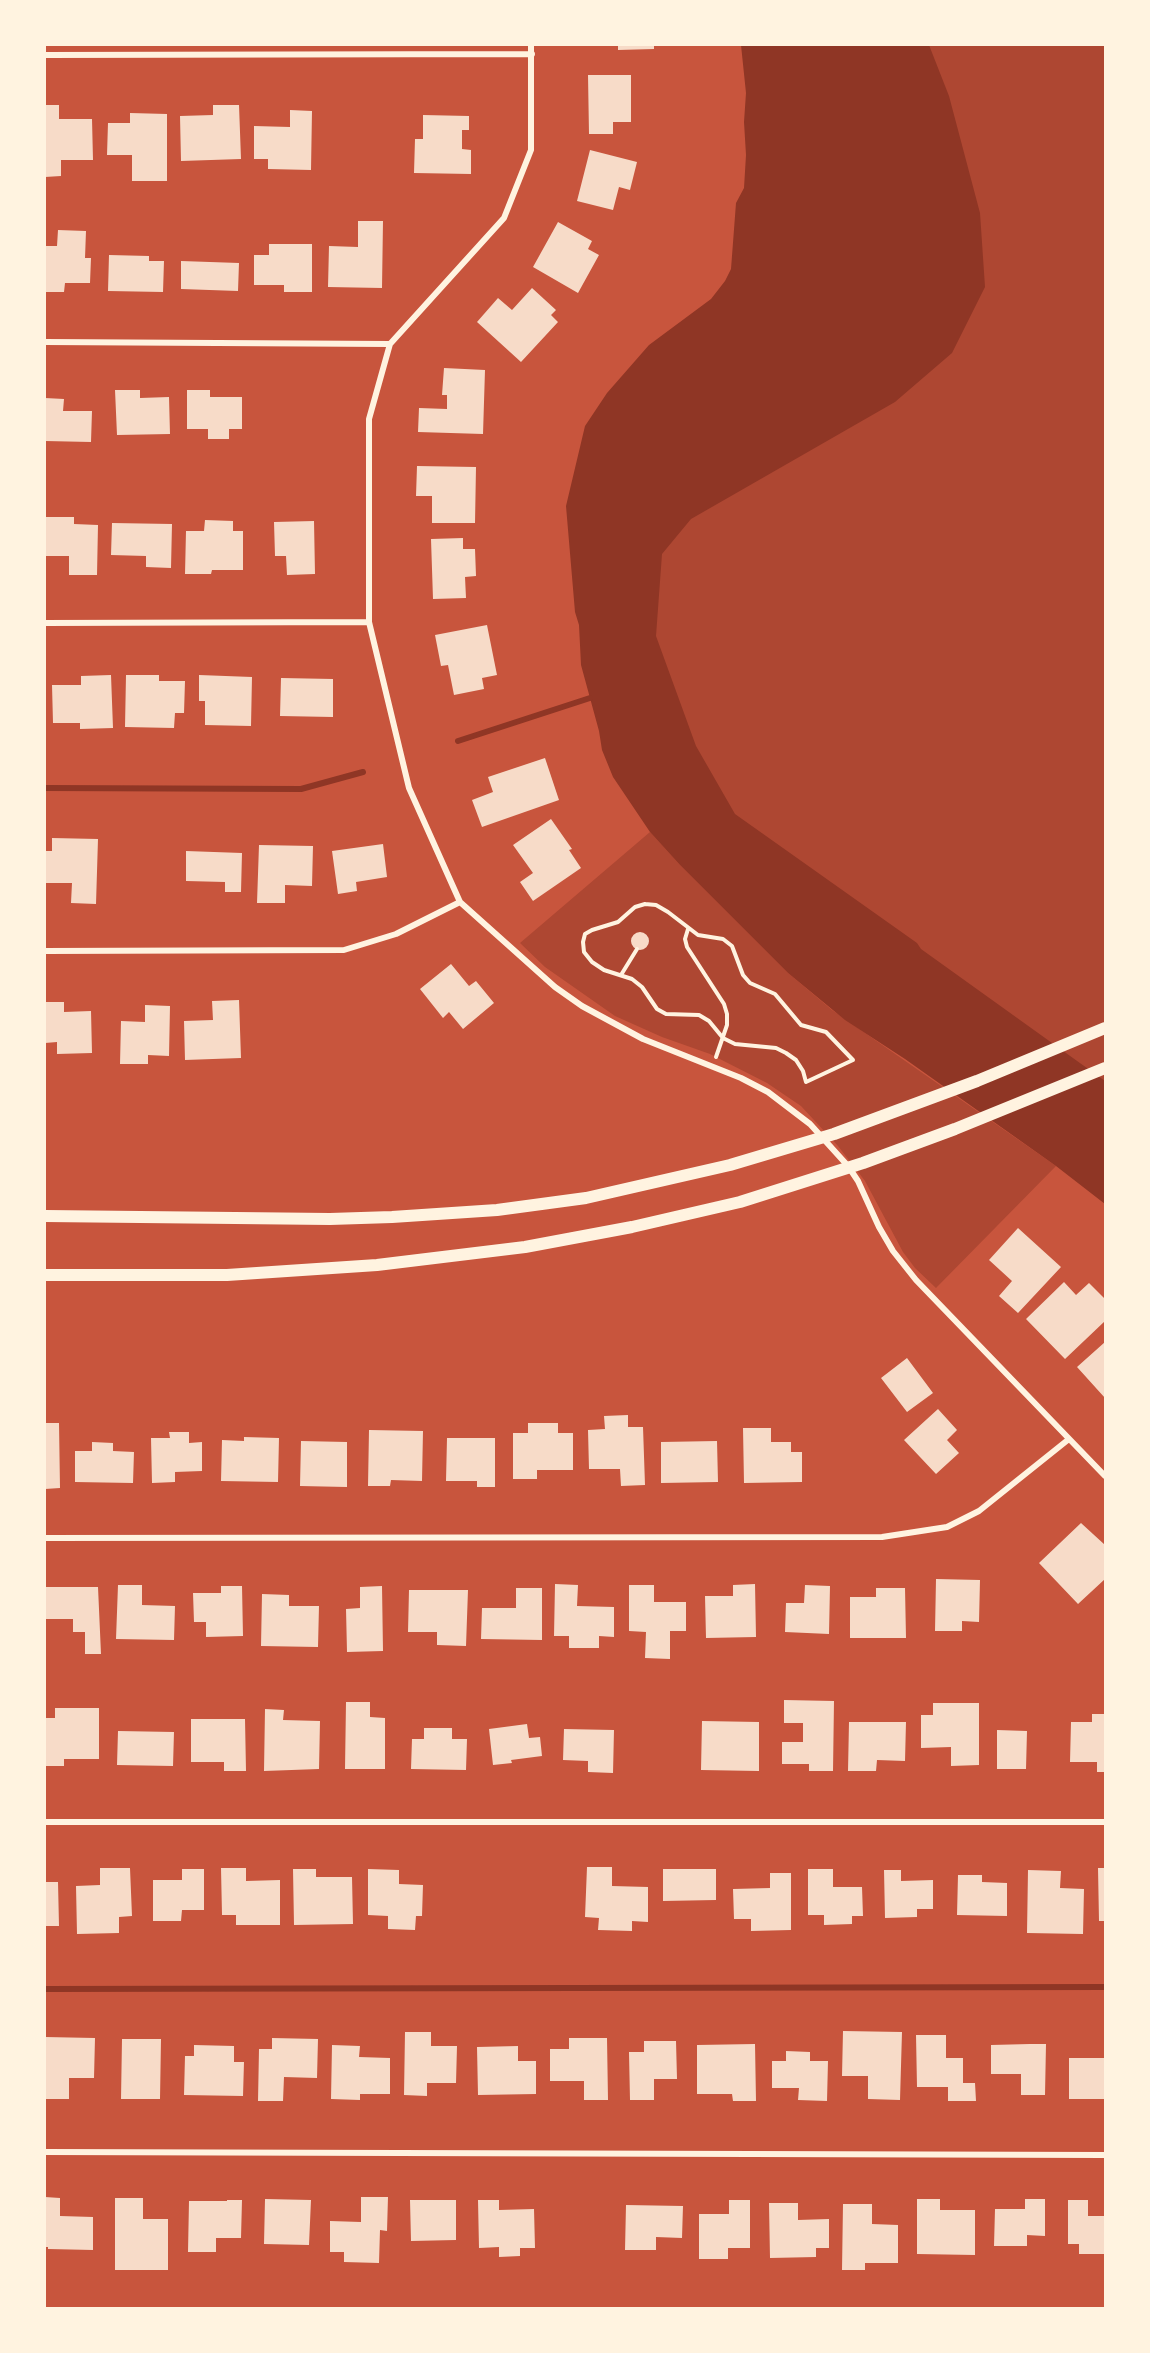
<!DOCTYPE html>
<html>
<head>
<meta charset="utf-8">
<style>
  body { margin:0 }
  #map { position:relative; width:1150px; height:2353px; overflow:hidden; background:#c8553d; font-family:Overpass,sans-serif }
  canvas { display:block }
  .frame { position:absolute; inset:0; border:46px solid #fff3e0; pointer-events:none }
</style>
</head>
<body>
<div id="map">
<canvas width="1150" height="2353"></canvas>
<div class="frame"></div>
</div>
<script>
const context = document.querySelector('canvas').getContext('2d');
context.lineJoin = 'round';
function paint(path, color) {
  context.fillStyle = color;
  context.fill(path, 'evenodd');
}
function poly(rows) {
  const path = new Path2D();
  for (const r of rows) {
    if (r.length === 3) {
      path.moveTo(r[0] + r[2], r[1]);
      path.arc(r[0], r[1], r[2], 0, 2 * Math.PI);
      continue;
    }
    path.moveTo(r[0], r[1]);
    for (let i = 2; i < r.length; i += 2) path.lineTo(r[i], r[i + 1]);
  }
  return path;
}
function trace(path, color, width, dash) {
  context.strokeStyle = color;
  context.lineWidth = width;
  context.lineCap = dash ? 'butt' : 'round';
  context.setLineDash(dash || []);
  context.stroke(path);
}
paint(poly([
  [809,45,1105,45,1105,1139,642,746,616,573,776,361],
  [650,832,680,865,788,973,832,1010,1056,1166,936,1288,915,1268,903,1252,865,1181,838,1146,801,1106,767,1083,710,1054,662,1037,615,1016,545,967,520,943]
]), '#ae4732');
paint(poly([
  [741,45,929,45,949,96,980,213,985,287,952,353,895,402,691,519,662,554,656,636,696,746,735,814,917,943,921,949,1105,1081,1105,1204,1056,1166,905,1059,845,1020,788,973,680,865,650,832,613,777,602,750,599,731,581,665,579,625,575,612,566,506,585,426,607,393,649,345,711,299,725,281,731,269,736,203,744,188,746,155,744,122,746,93]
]), '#8f3625');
trace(poly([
  [458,741,590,698],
  [45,788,301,789,363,772],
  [45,1989,1105,1987]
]), '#8f3625', 6);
paint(poly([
  [618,45,654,45,654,49,618,50],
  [588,75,631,75,631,122,613,122,613,134,589,134],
  [45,105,59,105,59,119,92,119,93,160,61,160,61,176,45,177],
  [213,105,239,105,241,159,181,161,180,116,213,115],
  [290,110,312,111,311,170,268,169,268,159,254,159,254,126,290,127],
  [130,113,167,114,167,181,132,181,132,155,107,155,108,123,130,123],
  [423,115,469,116,469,130,462,130,462,149,471,150,471,174,414,173,415,139,423,139],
  [590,150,637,162,630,190,619,187,613,210,577,201],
  [358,221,383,221,382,288,328,287,329,246,358,247],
  [558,222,592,241,588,249,599,255,578,293,533,267],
  [58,230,86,231,85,258,91,258,90,283,65,283,64,292,45,292,45,246,57,246],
  [269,244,312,244,312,292,284,292,284,285,254,285,254,255,269,255],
  [109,255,149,256,149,261,164,261,163,292,108,291],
  [181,261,239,263,238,291,181,289],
  [532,288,556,310,551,315,558,322,521,362,477,322,498,298,512,310],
  [444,368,485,370,483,434,418,432,419,408,447,409,447,395,442,395],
  [115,390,140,390,140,398,169,397,170,434,117,435],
  [187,390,210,390,210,397,242,397,242,429,229,429,229,439,208,439,208,429,187,429],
  [45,398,64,399,63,411,92,411,91,442,45,441],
  [417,466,476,467,475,523,432,523,432,496,416,496],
  [45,517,74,517,74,524,98,525,97,575,69,575,69,556,45,556],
  [205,520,233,521,233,531,243,531,243,570,212,570,211,574,185,574,186,531,204,531],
  [314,521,315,574,287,575,286,556,275,556,274,522],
  [112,523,172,524,171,568,146,567,146,556,111,555],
  [463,538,463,549,475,549,476,576,465,577,466,598,433,599,431,539],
  [487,625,497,675,482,678,484,689,454,695,448,665,441,666,435,635],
  [111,675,113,728,80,729,80,723,53,723,52,685,81,685,81,676],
  [126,675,159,675,159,681,185,681,184,713,175,713,174,728,125,727],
  [199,675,252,677,251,726,205,725,205,701,199,701],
  [281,678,333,679,333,717,280,716],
  [545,758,559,800,482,827,472,800,493,792,488,777],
  [551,819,572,849,569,850,581,868,533,901,520,882,533,873,513,845],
  [52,838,98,839,96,904,71,903,72,883,45,883,45,851,52,851],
  [383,844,387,877,356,882,357,891,338,894,332,851],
  [259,845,313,846,312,886,285,885,285,903,257,903],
  [186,851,242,853,241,892,225,892,225,882,186,881],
  [640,941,9],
  [451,964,469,986,476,981,494,1003,463,1029,449,1012,443,1018,420,989],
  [239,1000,241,1058,185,1060,184,1021,213,1020,212,1001],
  [45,1002,64,1002,64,1012,91,1011,92,1053,57,1054,57,1042,45,1043],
  [145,1005,170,1006,169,1056,148,1055,148,1064,120,1064,121,1021,145,1022],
  [1018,1228,1061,1267,1018,1313,999,1296,1012,1281,989,1260],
  [1064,1282,1076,1295,1089,1283,1105,1299,1105,1321,1065,1359,1026,1319],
  [1105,1342,1105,1398,1077,1367],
  [907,1358,933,1393,907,1412,881,1378],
  [938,1409,957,1430,947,1440,959,1453,936,1474,904,1440],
  [628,1415,628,1427,643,1427,645,1485,621,1486,620,1469,589,1469,588,1430,605,1429,604,1416],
  [45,1423,59,1423,60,1488,45,1489],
  [528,1423,558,1423,558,1433,573,1433,573,1470,537,1470,537,1479,513,1479,513,1433,528,1433],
  [743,1428,771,1428,771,1442,791,1442,791,1452,802,1452,802,1482,744,1483],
  [369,1430,423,1431,422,1481,391,1480,390,1486,368,1486],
  [169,1432,189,1432,189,1443,202,1442,202,1471,175,1472,175,1482,152,1483,151,1438,170,1438],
  [244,1437,279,1438,278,1482,221,1481,222,1440,244,1441],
  [447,1438,495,1438,495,1487,477,1487,477,1481,446,1481],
  [301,1441,347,1442,347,1487,300,1486],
  [717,1441,718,1482,661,1483,661,1442],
  [92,1442,113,1443,113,1451,134,1452,133,1483,75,1482,75,1451,92,1451],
  [1081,1523,1105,1545,1105,1579,1078,1604,1039,1563],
  [936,1579,980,1580,979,1622,962,1621,962,1631,935,1631],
  [555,1584,578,1585,577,1606,614,1607,614,1637,599,1636,599,1648,569,1648,569,1636,554,1636],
  [755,1584,756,1637,706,1638,705,1596,733,1596,733,1585],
  [118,1585,142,1585,142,1605,175,1606,174,1640,116,1639],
  [629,1585,654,1585,654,1602,686,1602,686,1631,670,1631,670,1659,645,1658,646,1632,629,1631],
  [805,1585,830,1586,829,1634,785,1632,786,1603,804,1603],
  [221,1586,242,1586,243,1636,206,1637,206,1622,194,1622,193,1593,221,1593],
  [382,1586,383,1651,347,1652,346,1609,360,1608,360,1587],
  [45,1587,98,1587,101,1654,85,1654,85,1632,73,1632,73,1619,45,1619],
  [516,1588,542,1588,542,1640,481,1639,482,1608,516,1608],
  [876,1588,905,1588,906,1638,850,1638,850,1597,876,1597],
  [409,1590,468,1590,466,1646,437,1645,437,1632,408,1632],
  [262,1594,289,1595,289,1606,319,1606,318,1647,261,1646],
  [784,1700,834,1701,833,1771,809,1771,809,1764,782,1764,782,1742,803,1742,803,1723,784,1723],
  [346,1702,370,1702,370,1717,385,1718,385,1769,345,1769],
  [933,1703,979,1703,979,1765,951,1766,951,1747,921,1748,921,1715,933,1715],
  [55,1708,99,1708,99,1759,64,1759,64,1766,45,1766,45,1718,55,1718],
  [265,1709,284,1710,283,1720,320,1721,319,1769,264,1771],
  [1092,1714,1105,1714,1105,1772,1097,1772,1097,1762,1070,1762,1071,1722,1092,1722],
  [191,1719,245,1719,246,1771,224,1771,224,1762,191,1762],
  [702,1721,759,1722,759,1771,701,1770],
  [849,1722,906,1722,905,1761,877,1760,876,1771,848,1771],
  [527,1724,529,1738,540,1737,542,1756,511,1760,512,1763,493,1765,489,1729],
  [424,1728,452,1728,452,1739,467,1739,466,1770,411,1769,412,1739,424,1739],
  [564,1729,614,1730,613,1773,588,1772,588,1761,563,1760],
  [997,1730,1027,1731,1026,1769,997,1769],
  [118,1731,174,1732,173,1766,117,1765],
  [587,1867,612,1867,612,1886,648,1887,648,1922,632,1921,632,1931,598,1930,599,1918,585,1917],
  [100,1868,130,1868,132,1916,119,1917,119,1933,77,1934,76,1886,100,1885],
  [221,1868,246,1868,246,1881,280,1880,280,1925,236,1925,236,1915,222,1915],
  [1098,1868,1105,1868,1105,1921,1099,1921],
  [182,1869,204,1869,204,1910,182,1910,181,1921,153,1921,153,1880,182,1880],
  [293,1869,316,1869,316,1877,352,1877,353,1924,294,1925],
  [368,1869,399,1870,399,1884,423,1885,422,1916,416,1916,415,1930,388,1929,388,1916,368,1915],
  [663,1869,716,1869,716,1900,663,1901],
  [808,1869,833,1869,833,1887,862,1887,863,1916,852,1916,852,1924,824,1925,824,1915,808,1915],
  [884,1870,901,1870,901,1881,933,1880,933,1909,917,1909,917,1917,885,1918],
  [1028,1870,1061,1871,1060,1888,1084,1889,1083,1934,1027,1933],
  [770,1873,791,1873,791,1930,751,1931,751,1919,734,1919,733,1889,770,1888],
  [958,1875,982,1875,982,1882,1007,1883,1007,1916,957,1915],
  [45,1882,58,1882,59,1926,45,1926],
  [843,2031,902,2032,900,2100,868,2099,868,2076,842,2076],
  [405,2032,431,2032,431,2046,457,2046,456,2083,427,2083,427,2096,404,2095],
  [916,2035,946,2035,946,2058,963,2058,963,2083,975,2083,976,2101,948,2101,948,2087,917,2087],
  [45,2037,95,2038,94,2078,69,2078,69,2099,45,2099],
  [272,2038,318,2039,317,2078,284,2077,283,2101,258,2101,259,2049,272,2049],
  [569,2038,607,2038,608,2100,584,2100,584,2081,550,2081,550,2049,569,2049],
  [122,2039,161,2039,160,2099,121,2099],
  [644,2041,676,2041,677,2079,654,2079,654,2100,630,2100,629,2052,644,2052],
  [755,2044,756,2101,733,2101,732,2094,697,2094,697,2045],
  [1030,2044,1046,2044,1045,2095,1021,2095,1021,2074,991,2074,991,2045],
  [194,2045,234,2046,234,2062,244,2062,243,2096,184,2095,185,2056,194,2056],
  [332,2045,360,2046,359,2057,390,2058,390,2094,360,2094,360,2100,331,2099],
  [518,2046,518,2061,536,2061,536,2094,478,2095,477,2047],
  [786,2051,810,2052,810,2061,828,2061,827,2101,798,2100,799,2088,772,2088,772,2061,786,2061],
  [1069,2058,1105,2058,1105,2099,1069,2099],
  [45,2197,60,2198,60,2216,93,2217,93,2250,48,2249,48,2247,45,2247],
  [361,2197,388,2197,387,2231,380,2230,379,2263,344,2262,344,2252,330,2252,330,2221,361,2222],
  [115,2198,143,2198,143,2219,168,2219,168,2270,115,2270],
  [265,2199,311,2200,309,2245,264,2244],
  [917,2199,940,2199,940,2210,975,2210,975,2255,917,2254],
  [1025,2199,1045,2199,1045,2236,1027,2235,1027,2246,994,2246,995,2209,1025,2209],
  [227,2200,242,2200,241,2238,216,2238,216,2252,188,2252,189,2201,227,2201],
  [410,2200,456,2200,456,2240,411,2241],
  [478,2200,499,2200,499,2210,534,2209,535,2248,520,2248,520,2256,499,2257,499,2247,479,2248],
  [729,2200,750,2200,750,2248,728,2248,728,2259,699,2259,699,2214,729,2214],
  [1068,2200,1088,2200,1088,2216,1105,2216,1105,2254,1079,2254,1079,2244,1068,2244],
  [769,2203,798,2203,798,2220,829,2219,829,2248,816,2248,816,2257,770,2258],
  [843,2204,872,2204,872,2224,898,2225,898,2263,865,2263,865,2270,842,2270],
  [626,2205,683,2206,682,2238,656,2237,656,2250,625,2250]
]), '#f7dbc8');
trace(poly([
  [645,904,656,905,668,912,698,935,723,939,732,946,743,975,750,983,775,994,801,1025,826,1032,853,1060,806,1082,803,1071,796,1060,786,1053,776,1048,735,1044,723,1038,709,1021,699,1015,666,1014,657,1009,642,987,632,979,604,970,592,962,584,952,583,942,585,934,592,930,618,922,635,907,645,904],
  [688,929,685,939,687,947,724,1004,727,1014,727,1025,716,1057],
  [621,975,637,949]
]), '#fff3e0', 4);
trace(poly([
  [531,45,531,150,504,218,390,344,369,419,369,622,409,788,460,902,555,987,582,1006,643,1039,741,1078,768,1092,810,1124,848,1166,858,1181,879,1227,893,1251,916,1280,1105,1476],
  [45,55,532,54],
  [45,342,390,344],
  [45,623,369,622],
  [45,951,344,950,396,934,460,902],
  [45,1538,882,1537,947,1527,979,1511,1069,1439],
  [45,1822,1105,1822],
  [45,2152,1105,2155]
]), '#fff3e0', 6);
trace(poly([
  [45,1216,330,1219,392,1217,497,1210,586,1198,730,1165,834,1134,977,1081,1105,1028],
  [45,1275,227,1275,377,1265,525,1247,632,1227,740,1202,863,1163,955,1129,1105,1068]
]), '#fff3e0', 12);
</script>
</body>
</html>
